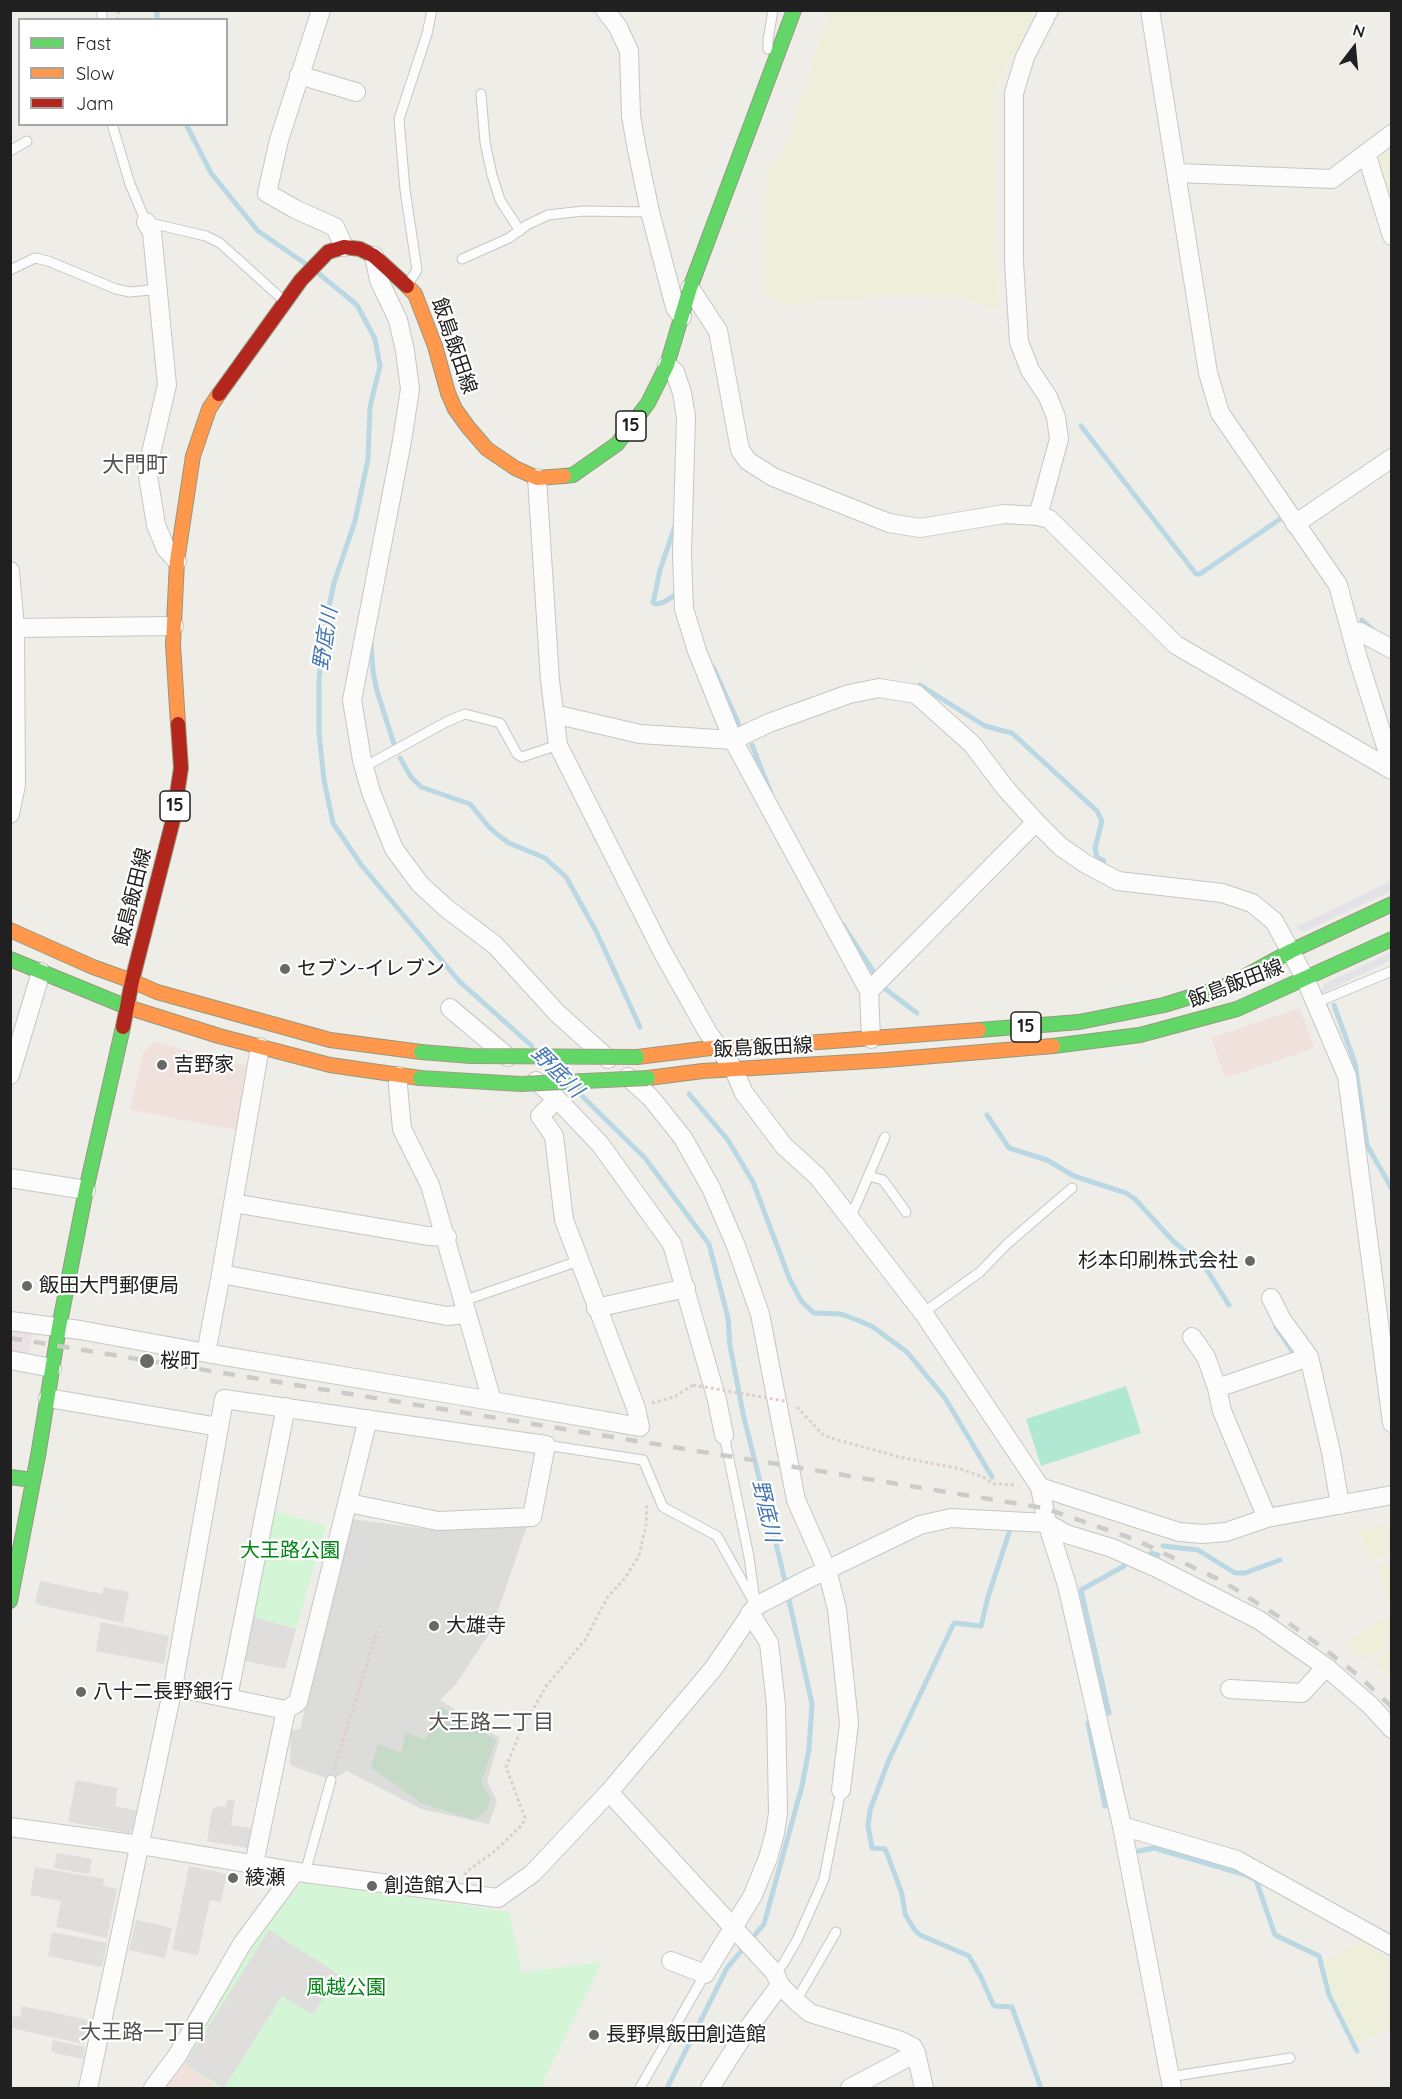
<!DOCTYPE html>
<html>
<head>
<meta charset="utf-8">
<style>
  body { margin:0 }
  #map { position:relative; width:1402px; height:2099px; overflow:hidden; background:#eeede8; font-family:Quicksand,sans-serif }
  canvas { display:block }
  .frame { position:absolute; inset:0; border:12px solid #202020; pointer-events:none }
  .legend { position:absolute; left:18px; top:18px; width:210px; height:108px; box-sizing:border-box; background:#fff; border:2px solid #a6a6a6; margin:0; padding:8px 10px; list-style:none; font-size:18px; color:#202020 }
  .legend li { display:flex; align-items:center; gap:12px; height:30px }
  .legend b { width:30px; border:2px solid #a6a6a6 }
  .north { position:absolute; left:1324px; top:18px; width:60px; height:60px; -webkit-text-stroke:4px #fff; paint-order:stroke; rotate:16deg; font-size:16px; font-weight:700; line-height:24px; text-align:center; color:#202020 }
  .north::after { content:''; display:block; margin:auto; width:21px; height:27px; background:#202020; clip-path:polygon(50% 0,100% 100%,50% 72%,0 100%) }
</style>
</head>
<body>
<div id="map">
<canvas width="1402" height="2099"></canvas>
<div class="frame"></div>
<ul class="legend">
<li><b style="height:8px;background:#63d668"></b>Fast</li>
<li><b style="height:8px;background:#ff974d"></b>Slow</li>
<li><b style="height:8px;background:#b3261e"></b>Jam</li>
</ul>
<div class="north">N</div>
</div>
<script>
const context = document.querySelector('canvas').getContext('2d');
context.lineJoin = 'round';
function paint(path, color) {
  context.fillStyle = color;
  context.fill(path, 'evenodd');
}
function poly(rows) {
  const path = new Path2D();
  for (const r of rows) {
    path.moveTo(r[0], r[1]);
    for (let i = 2; i < r.length; i += 2) path.lineTo(r[i], r[i + 1]);
  }
  return path;
}
function trace(path, color, width, dash) {
  context.strokeStyle = color;
  context.lineWidth = width;
  context.lineCap = dash ? 'butt' : 'round';
  context.setLineDash(dash || []);
  context.stroke(path);
}
function label(font, color, halo, rows, align = 'center') {
  context.font = font + ' Quicksand,"Noto Sans JP",sans-serif';
  context.lineWidth = 4.5;
  context.setLineDash([]);
  context.textBaseline = 'middle';
  context.strokeStyle = halo;
  context.fillStyle = color;
  for (const [text, x, y, turn = 0] of rows) {
    context.save();
    context.translate(x, y);
    context.rotate((+turn || 0) * Math.PI / 180);
    context.textAlign = isNaN(turn) ? turn : align;
    if (halo) context.strokeText(text, 0, 0);
    context.fillText(text, 0, 0);
    context.restore();
  }
}
paint(poly([
  [1300,1008,1314,1048,1225,1078,1211,1038],
  [154,1042,248,1066,237,1130,130,1110,143,1053],
  [183,2063,220,2088,165,2088]
]), '#f0e1dd');
paint(poly([
  [10,1329,33,1331,28,1354,11,1351]
]), '#ece1e6');
paint(poly([
  [352,1519,433,1530,527,1526,491,1631,456,1684,440,1700,500,1738,487,1781,497,1801,489,1824,421,1809,347,1771,331,1780,290,1765,291,1730,300,1729]
]), '#dcdcda');
paint(poly([
  [833,10,1037,11,994,90,995,228,999,310,962,297,891,295,781,306,765,293,764,217,768,164,782,155,829,12],
  [1391,140,1391,203,1376,152],
  [1391,1525,1391,1554,1367,1560,1359,1528],
  [1391,1560,1391,1605,1388,1606,1378,1566],
  [1391,1616,1391,1642,1364,1660,1343,1644,1386,1617],
  [1391,1648,1391,1677,1372,1661],
  [1364,1942,1384,1955,1391,1963,1391,2027,1357,2044,1332,1994,1324,1960]
]), '#edefdb');
paint(poly([
  [441,1707,496,1740,481,1782,491,1798,487,1810,474,1820,421,1803,371,1767,378,1744,401,1753,406,1733,425,1740]
]), '#c6dac8');
paint(poly([
  [270,1509,326,1526,296,1629,248,1615],
  [303,1880,509,1912,522,1972,602,1962,542,2084,546,2088,220,2088,183,2063,236,1971,267,1926]
]), '#d5f5d7');
paint(poly([
  [1126,1386,1141,1433,1041,1466,1026,1419]
]), '#b1e8d4');
paint(poly([
  [40,1581,102,1594,104,1587,129,1592,123,1623,35,1604],
  [248,1615,296,1629,285,1669,239,1660],
  [101,1622,169,1636,164,1664,96,1651],
  [76,1780,118,1788,115,1806,138,1811,135,1827,129,1833,68,1822],
  [227,1799,235,1801,231,1825,251,1828,248,1848,207,1841,212,1810,218,1806,226,1807],
  [57,1853,92,1859,89,1874,54,1868],
  [189,1866,227,1874,221,1902,210,1900,198,1955,172,1950],
  [35,1867,104,1879,103,1886,117,1889,107,1938,56,1927,61,1901,30,1895],
  [136,1920,172,1928,165,1958,129,1950],
  [269,1930,338,1974,313,2015,282,1996,224,2088,185,2064],
  [52,1932,107,1943,102,1967,48,1956],
  [22,2006,89,2020,84,2044,11,2028,13,2016,20,2017],
  [53,2040,85,2047,83,2059,51,2052]
]), '#dfdedc');
paint(poly([
  [1391,881,1391,891,1304,932,1296,927],
  [1391,952,1391,960,1321,994,1324,984]
]), '#e3e2e7');
trace(poly([
  [157,10,157,20],
  [186,124,211,173,258,231,306,264],
  [318,273,357,305,375,339,380,366,370,407,368,459,355,521,334,583,325,625,319,680,319,734,324,780,333,823,362,866,460,982,532,1046],
  [1081,426,1196,574,1200,574,1283,517],
  [676,523,660,570,653,603,657,604,664,602,677,594],
  [1362,620,1372,629],
  [371,642,373,672,377,691,394,744],
  [713,667,741,729],
  [920,685,985,726,1012,733,1097,811,1102,821,1095,848,1097,857,1104,861],
  [752,745,770,791],
  [400,758,411,777,421,787,470,804,489,827,498,835,509,843,545,858,566,877,596,931,640,1027],
  [842,924,873,971],
  [884,988,917,1013],
  [1334,1005,1355,1063,1367,1145,1392,1189],
  [577,1091,645,1158,709,1244,728,1318,730,1346,744,1418,781,1564,812,1704,809,1749,802,1786,764,1924,727,1968,667,2088],
  [689,1094,728,1140,753,1182,790,1280,802,1302,814,1313,841,1314,860,1321,873,1327,907,1352,945,1398,992,1477],
  [987,1115,1009,1148,1047,1160,1074,1176,1126,1193,1135,1199,1173,1241,1205,1267,1229,1305],
  [1276,1327,1295,1355],
  [1009,1533,988,1597,981,1626,955,1623,953,1625,888,1762,870,1810,868,1826,872,1848,885,1849,888,1856,902,1894,905,1914,914,1929,920,1935,969,1956,981,1977,993,2004,995,2006,1012,2007,1041,2088],
  [1163,1546,1198,1550,1235,1573,1245,1573,1280,1560],
  [1151,1553,1158,1555],
  [1109,1713,1081,1590,1124,1566],
  [1088,1723,1105,1806],
  [1139,1851,1154,1848,1246,1875,1256,1880,1275,1935,1319,1956,1329,1995,1357,2051]
]), '#bad8e3', 5);
const lane = poly([
  [102,20,102,10],
  [768,49,768,40,773,10],
  [481,94,485,142,492,175,500,200,520,231],
  [112,124,130,184,146,222,206,236,220,243,282,299],
  [10,151,27,141],
  [462,259,509,238,527,225,548,215,583,211,650,212],
  [10,270,35,258,48,261,116,289,130,292,150,290],
  [408,284,417,270,405,190,399,119,427,34,432,10],
  [364,767,446,722,465,714,500,723,517,754,522,757,558,745],
  [1315,1003,1392,971],
  [869,1176,883,1180,906,1212],
  [850,1219,885,1137],
  [463,1301,570,1264,579,1259],
  [923,1313,980,1272,1007,1244,1072,1188],
  [724,1435,749,1557,755,1601],
  [546,1445,643,1460,663,1507,717,1536,756,1606],
  [305,1873,331,1780],
  [775,1973,783,1964,797,1940,824,1879,841,1790],
  [796,2001,836,1932],
  [1169,2077,1290,2058],
  [640,2088,705,1974]
]);
const street = poly([
  [321,10,279,140,267,193,295,209,335,227,344,247],
  [605,10,618,27,629,51,631,116,637,150,650,212,675,307,682,317],
  [1150,10,1208,373,1220,413,1338,585,1357,655,1388,753,1392,770],
  [299,75,356,92],
  [1366,153,1392,236],
  [1177,173,1332,179,1392,134],
  [146,222,152,232,167,385,147,470,156,525,166,549,177,561],
  [374,256,379,280,398,320,405,351,410,389,402,441,352,700,362,760,371,792,394,849,420,884,446,908,495,945,557,1013,608,1059],
  [690,288,718,331,740,450,748,461,773,477,889,523,920,528,1004,514,1038,516,1049,519,1176,645,1390,769],
  [667,365,675,372,682,393,686,417,682,554,684,609,697,651,733,740,869,991,871,1039],
  [537,478,550,680,558,745,662,951,707,1031,734,1070,744,1093,784,1146,818,1177,924,1314,1040,1487,1047,1523,1067,1585,1122,1826,1172,2088],
  [1038,516,1059,439,1056,417,1048,397,1030,370,1019,342,1014,262,1014,93,1025,57,1049,10],
  [1295,524,1392,458],
  [10,571,15,628,16,785,10,814],
  [15,628,174,626],
  [1351,631,1360,632,1392,649],
  [554,714,640,734,733,740,769,723,849,694,879,688,916,694,972,744,1006,789,1036,822,1061,847,1086,864,1118,881,1222,893,1252,903,1274,921,1305,978,1347,1076,1392,1423],
  [869,991,1036,822],
  [450,1008,508,1057],
  [10,1075,41,972],
  [399,1076,398,1086,402,1129,430,1185,492,1401],
  [628,1077,651,1098,683,1138,711,1188,736,1246,760,1314,796,1500,827,1570,837,1609,849,1723,841,1790],
  [557,1099,600,1144,672,1244,717,1400,724,1435],
  [10,1178,86,1190],
  [233,1203,428,1236,447,1237],
  [221,1274,447,1316,467,1314],
  [1271,1298,1282,1320,1309,1357,1331,1452,1340,1505],
  [596,1308,686,1288],
  [10,1321,80,1330,206,1353,492,1401,640,1427,636,1408,564,1220,554,1136,540,1116,557,1099,536,1081],
  [1192,1337,1206,1357,1217,1388],
  [206,1353,221,1274,260,1047],
  [10,1360,52,1368],
  [48,1398,219,1427],
  [1040,1487,1179,1532,1203,1534,1226,1532,1267,1518,1392,1495],
  [1267,1518,1222,1411,1217,1388,1309,1357],
  [173,1687,286,1710],
  [1230,1689,1302,1693,1326,1667],
  [228,1697,286,1407],
  [609,1792,775,1973,780,1985,796,2001,810,2013,899,2040,913,2047,916,2053,924,2088],
  [1122,1826,1237,1860,1392,1946],
  [10,1827,140,1845,305,1873,498,1898,533,1873,609,1792,713,1669,756,1606,810,1578,920,1525,951,1518,1047,1523,1066,1534,1112,1548,1157,1568,1259,1620,1326,1667,1370,1705,1392,1729],
  [254,1864,286,1710,298,1702,368,1419],
  [671,1961,705,1974,753,1895,768,1858,775,1833,778,1813,776,1705,769,1643,750,1613],
  [88,2088,173,1687,224,1399,546,1445,532,1517,438,1521,348,1503],
  [153,2088,177,2056,242,1944,295,1872],
  [710,2088,746,2031,780,1985],
  [850,2088,916,2053]
]);
const fast = poly([
  [564,476,573,475,617,444,648,403,667,365,690,288,794,10],
  [10,959,127,1007],
  [979,1030,1079,1022,1164,1005,1229,985,1291,951,1392,904],
  [1053,1046,1140,1035,1237,1009,1392,939],
  [10,1477,33,1480],
  [10,1601,38,1456,59,1327,86,1190,123,1027]
]);
const slow = poly([
  [407,286,415,294,435,346,448,393,455,409,468,427,487,449,515,468,537,478,564,476],
  [178,724,173,645,177,561,193,456,209,409,219,394],
  [10,930,93,967,132,981],
  [132,981,157,992,330,1040,421,1052],
  [127,1007,219,1036,330,1065,420,1078],
  [637,1057,719,1047,753,1047,979,1030],
  [648,1078,703,1071,886,1060,1053,1046]
]);
const jam = poly([
  [219,394,301,280,328,252,344,247,360,249,374,256,407,286],
  [123,1027,132,981,173,820,181,768,178,724]
]);
trace(lane, '#c7c6c4', 11);
trace(street, '#c7c6c4', 20);
trace(fast, '#95997f', 16);
trace(slow, '#95997f', 16);
trace(jam, '#95997f', 16);
trace(poly([
  [117,20,119,10],
  [652,1403,674,1397,693,1385],
  [797,1407,824,1436,899,1457,961,1469,983,1477,994,1484,1016,1485],
  [334,1770,377,1631],
  [465,1875,466,1872,495,1851,522,1825,525,1818,506,1767,521,1730,547,1685,585,1640,607,1598,625,1578,639,1556,646,1525,647,1504]
]), '#dcceca', 3, [3, 3]);
trace(lane, '#fcfcfc', 9);
trace(street, '#fcfcfc', 18);
trace(fast, '#63d668', 14);
trace(slow, '#ff974d', 14);
trace(jam, '#b3261e', 14);
trace(poly([
  [10,1338,1044,1508,1134,1539,1224,1582,1287,1622,1323,1648,1359,1676,1392,1707]
]), '#cbcbca', 4.5, [12, 12]);
const fastBridge = poly([
  [421,1052,471,1056,637,1057],
  [420,1078,521,1084,648,1078]
]);
trace(fastBridge, '#a59c84', 16, []);
trace(poly([
  [693,1385,785,1401]
]), '#dcceca', 3, [3, 3]);
trace(fastBridge, '#63d668', 14);
for (const [x, y, r, color] of [
  [285,969,6,"#686866"],
  [162,1065,6,"#686866"],
  [1250,1261,6,"#686866"],
  [27,1286,6,"#686866"],
  [147,1361,8,"#686866"],
  [434,1626,6,"#686866"],
  [81,1692,6,"#686866"],
  [233,1878,6,"#686866"],
  [372,1886,6,"#686866"],
  [594,2035,6,"#686866"]
]) {
  const dot = new Path2D();
  dot.arc(x, y, r, 0, 2 * Math.PI);
  context.fillStyle = color;
  context.fill(dot);
  trace(dot, '#fff', 2);
}
for (const [x, y, w] of [
  [631,426,30],
  [175,806,30],
  [1026,1027,30]
]) {
  const box = new Path2D();
  box.roundRect(x - w / 2, y - 15, w, 30, 4.5);
  context.fillStyle = '#fff';
  context.fill(box);
  trace(box, '#202020', 1.5);
}
label('bold 18px', '#202020', null, [
  ["15",631,426],
  ["15",175,806],
  ["15",1026,1027]
]);
label('20px', '#202020', '#fff', [
  ["飯島飯田線",454,346,71],
  ["飯島飯田線",133,897,-76],
  ["飯島飯田線",1236,984,-21],
  ["飯島飯田線",763,1048,-3]
]);
label('20px', '#202020', '#fff', [
  ["セブン-イレブン",297,969],
  ["吉野家",174,1065],
  ["杉本印刷株式会社",1238,1261,"right"],
  ["飯田大門郵便局",39,1286],
  ["桜町",160,1361],
  ["大雄寺",446,1626],
  ["八十二長野銀行",93,1692],
  ["綾瀬",245,1878],
  ["創造館入口",384,1886],
  ["長野県飯田創造館",606,2035]
], 'left');
label('20px', '#058618', '#fff', [
  ["大王路公園",290,1551],
  ["風越公園",346,1988]
]);
label('italic 21px', '#4677b5', '#fff', [
  ["野底川",326,639,-81],
  ["野底川",557,1072,45],
  ["野底川",766,1511,77]
]);
label('21px', '#535353', '#fff', [
  ["大王路二丁目",491,1723],
  ["大王路一丁目",143,2033]
]);
label('22px', '#535353', '#fff', [
  ["大門町",135,465]
]);
</script>
</body>
</html>
